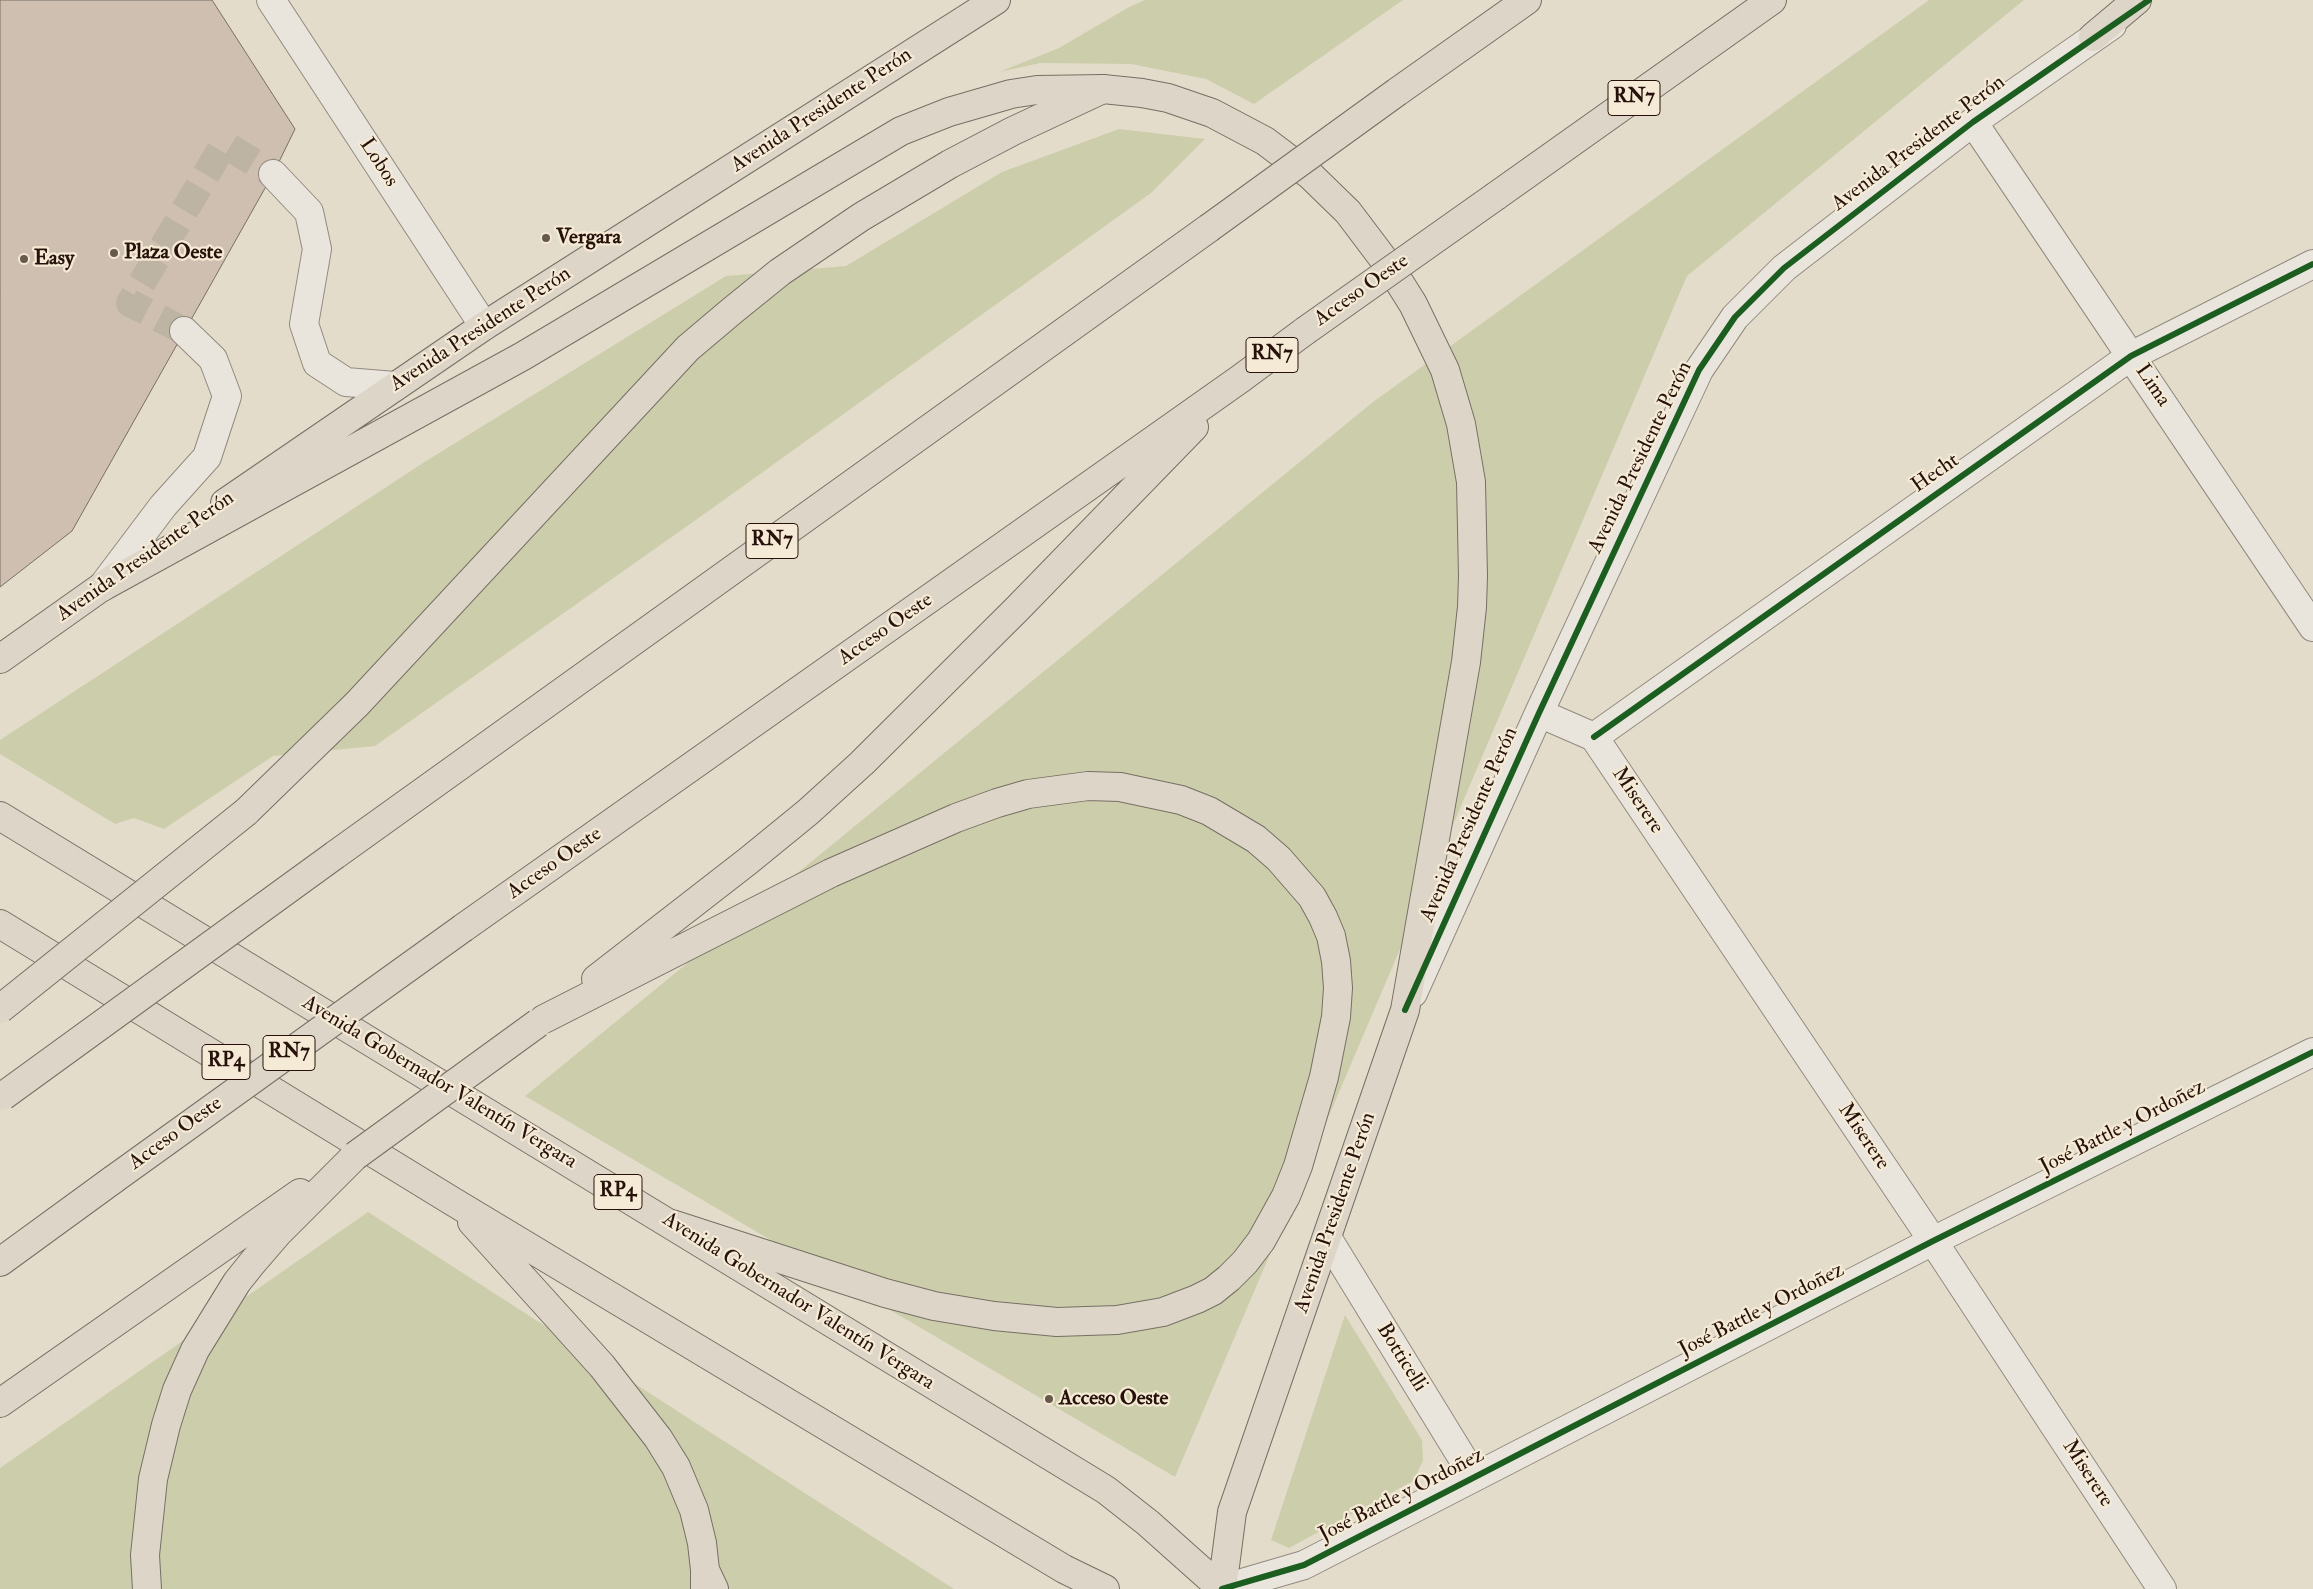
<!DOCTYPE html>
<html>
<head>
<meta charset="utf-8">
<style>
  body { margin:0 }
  canvas { display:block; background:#e4dcca }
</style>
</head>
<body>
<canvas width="2313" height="1589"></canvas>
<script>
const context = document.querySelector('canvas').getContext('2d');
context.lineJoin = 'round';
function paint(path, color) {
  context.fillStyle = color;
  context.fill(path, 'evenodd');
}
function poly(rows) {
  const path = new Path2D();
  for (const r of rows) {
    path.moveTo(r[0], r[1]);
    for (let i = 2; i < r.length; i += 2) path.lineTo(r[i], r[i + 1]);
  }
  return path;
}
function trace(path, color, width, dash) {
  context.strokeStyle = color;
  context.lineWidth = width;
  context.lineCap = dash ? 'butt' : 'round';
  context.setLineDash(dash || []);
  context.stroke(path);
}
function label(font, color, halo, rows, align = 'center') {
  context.font = font + ' "IM FELL Double Pica",serif';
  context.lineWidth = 4.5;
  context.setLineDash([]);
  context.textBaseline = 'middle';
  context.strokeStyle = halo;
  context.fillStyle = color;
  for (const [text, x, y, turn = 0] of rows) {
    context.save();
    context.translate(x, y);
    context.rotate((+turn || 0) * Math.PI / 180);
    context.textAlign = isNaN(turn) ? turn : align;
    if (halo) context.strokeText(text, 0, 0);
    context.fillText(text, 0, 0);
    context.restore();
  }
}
paint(poly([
  [1145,0,1403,0,1254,104,1206,79,1131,64,1040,63,999,72,1059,48,1129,7],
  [1929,0,2024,0,1687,276,1175,1477,525,1096,1373,402],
  [1119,129,1205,139,1151,193,710,510,375,746,273,756,164,829,134,818,115,824,0,754,0,740,426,461,726,276,846,266,1002,172],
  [368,1212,954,1589,0,1589,0,1468],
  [1345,1315,1422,1440,1423,1461,1413,1481,1289,1548,1271,1540]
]), '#ccceab');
const building = poly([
  [0,0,212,0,295,129,273,174,72,531,0,587,0,0]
]);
paint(building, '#cfbfb1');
trace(building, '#776f65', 1);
trace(poly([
  [184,331,130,303,224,144,273,174]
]), '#beb4a4', 28, [28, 14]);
const minor = poly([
  [271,0,484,326],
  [1973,122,2313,627],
  [273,174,309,212,317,249,304,324,317,363,346,382,395,386],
  [102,587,163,506,207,457,227,396,213,359,184,331],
  [1539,713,1594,737,1933,1241,2162,1589],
  [1594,737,2131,356,2313,264],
  [1413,993,1539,713,1699,370,1735,317,1784,268,1973,122,2112,25],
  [1328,1239,1474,1477],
  [1222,1589,1304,1565,1933,1241,2313,1052]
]);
const major = poly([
  [225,503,484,326,996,0],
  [102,587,523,356,901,131,949,112,1011,94,1037,90,1103,89,1142,93,1168,98,1212,113,1265,141,1310,175,1348,212,1391,269,1413,304,1445,370,1461,424,1471,482,1473,576,1472,607,1466,662,1405,1010,1232,1512,1222,1589],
  [0,659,117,576],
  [0,816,1106,1490,1148,1523,1222,1589],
  [0,924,452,1201,1064,1569,1105,1589],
  [472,1222,602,1366,658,1438,676,1467,694,1510,702,1543,705,1570,714,1589]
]);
const highway = poly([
  [2093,37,2137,0],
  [1397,92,1527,0],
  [1496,196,1772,0],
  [246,812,357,704,688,348,733,310,780,272,861,217,950,164,1013,131,1103,89],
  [335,855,1209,228],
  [463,928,1240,379,1305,331],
  [596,979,748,861,808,812,862,763,1018,608,1194,427],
  [544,1019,831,873,956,818,997,803,1028,794,1088,786,1120,787,1181,800,1209,811,1256,839,1279,859,1312,897,1323,917,1331,936,1336,961,1338,988,1336,1017,1324,1077,1298,1166,1286,1196,1261,1241,1245,1262,1229,1278,1213,1291,1197,1299,1163,1312,1117,1320,1057,1322,994,1316,934,1306,885,1293,672,1224],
  [0,1262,114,1179],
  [0,1403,300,1193],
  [147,1589,145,1555,153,1479,166,1425,177,1390,195,1350,237,1282,253,1262,278,1233,355,1156],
  [705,1589,705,1570]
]);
trace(minor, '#918a7f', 30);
trace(major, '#776f65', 30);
trace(highway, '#776f65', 30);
trace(minor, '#eae5dc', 28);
trace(major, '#ddd5c7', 28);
trace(highway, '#ddd5c7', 28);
const highwayBridge = poly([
  [1209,228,1397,92],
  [1305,331,1496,196],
  [0,1009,246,812],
  [3,1096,335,855],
  [355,1156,538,1023],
  [114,1179,463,928]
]);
trace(highwayBridge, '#776f65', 30, []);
trace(highwayBridge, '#ddd5c7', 28);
trace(poly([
  [1594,737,2131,356,2313,264],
  [1405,1010,1539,713,1699,370,1735,317,1784,268,1973,122,2149,0],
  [1222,1589,1304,1565,1933,1241,2313,1052]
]), '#1b5e20', 6);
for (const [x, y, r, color] of [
  [546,238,5,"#68594d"],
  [114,253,5,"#68594d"],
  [24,259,5,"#68594d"],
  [1049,1399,5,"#68594d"]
]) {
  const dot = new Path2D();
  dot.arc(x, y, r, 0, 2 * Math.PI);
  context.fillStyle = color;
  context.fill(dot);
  trace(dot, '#f5ead5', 2);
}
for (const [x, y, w] of [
  [1634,98,52],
  [1272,355,52],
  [772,541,52],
  [289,1053,52],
  [226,1062,48],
  [618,1192,48]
]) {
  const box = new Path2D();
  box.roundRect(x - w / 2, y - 17.5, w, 35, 4);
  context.fillStyle = '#f5ead5';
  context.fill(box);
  trace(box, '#26120a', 1);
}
label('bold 20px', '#26120a', null, [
  ["RN7",1634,98],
  ["RN7",1272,355],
  ["RN7",772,541],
  ["RN7",289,1053],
  ["RP4",226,1062],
  ["RP4",618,1192]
]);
label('21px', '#26120a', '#f5ead5', [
  ["Avenida Presidente Perón",822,111,-33],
  ["Avenida Presidente Perón",1919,144,-37],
  ["Lobos",378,163,57],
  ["Acceso Oeste",1362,291,-35],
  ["Avenida Presidente Perón",481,330,-33],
  ["Lima",2152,386,56],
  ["Avenida Presidente Perón",1641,458,-64],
  ["Hecht",1936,474,-35],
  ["Avenida Presidente Perón",146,557,-35],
  ["Acceso Oeste",886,630,-35],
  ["Miserere",1637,801,56],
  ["Avenida Presidente Perón",1470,825,-66],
  ["Acceso Oeste",555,864,-35],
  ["Avenida Gobernador Valentín Vergara",439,1083,31],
  ["José Battle y Ordoñez",2123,1128,-27],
  ["Acceso Oeste",176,1134,-36],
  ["Miserere",1863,1137,56],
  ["Avenida Presidente Perón",1336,1213,-71],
  ["Avenida Gobernador Valentín Vergara",798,1302,32],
  ["José Battle y Ordoñez",1762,1311,-27],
  ["Botticelli",1401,1358,58],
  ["Miserere",2087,1474,57],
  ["José Battle y Ordoñez",1402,1496,-27]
]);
label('bold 21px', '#26120a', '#f5ead5', [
  ["Vergara",556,238],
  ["Plaza Oeste",124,253],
  ["Easy",34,259],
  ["Acceso Oeste",1059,1399]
], 'left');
</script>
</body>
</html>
